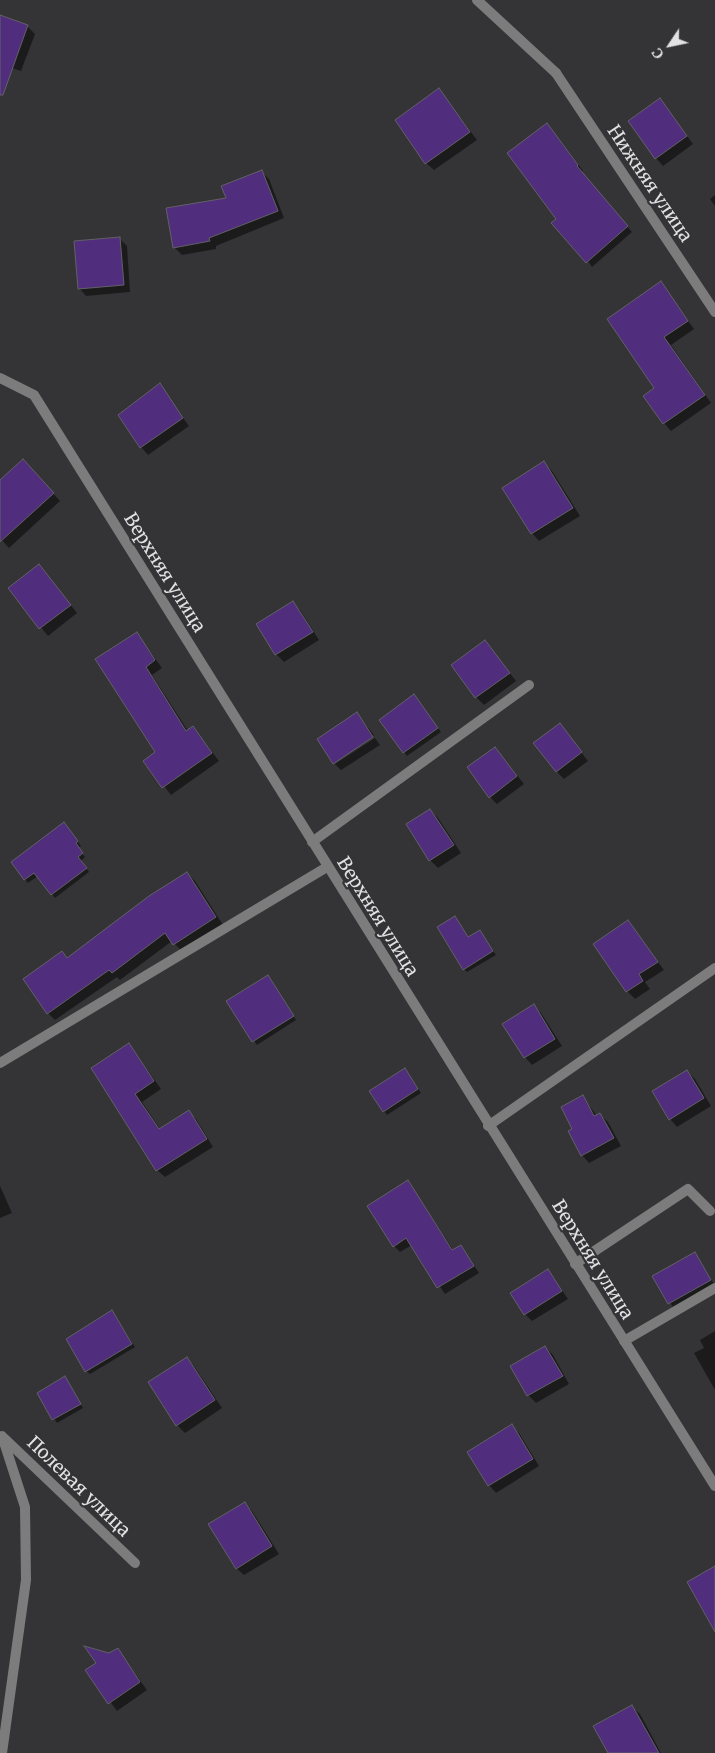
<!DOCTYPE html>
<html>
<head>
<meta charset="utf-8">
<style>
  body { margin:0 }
  #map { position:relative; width:715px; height:1753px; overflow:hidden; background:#343336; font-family:Merriweather,serif }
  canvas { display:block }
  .north { position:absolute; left:645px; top:20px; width:50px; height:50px; -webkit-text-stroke:4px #343336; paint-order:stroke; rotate:236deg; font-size:14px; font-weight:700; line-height:20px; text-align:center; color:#e2e1e3 }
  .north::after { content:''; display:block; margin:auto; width:18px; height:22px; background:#e2e1e3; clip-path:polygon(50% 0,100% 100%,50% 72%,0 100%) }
</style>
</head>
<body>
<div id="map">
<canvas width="715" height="1753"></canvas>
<div class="north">С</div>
</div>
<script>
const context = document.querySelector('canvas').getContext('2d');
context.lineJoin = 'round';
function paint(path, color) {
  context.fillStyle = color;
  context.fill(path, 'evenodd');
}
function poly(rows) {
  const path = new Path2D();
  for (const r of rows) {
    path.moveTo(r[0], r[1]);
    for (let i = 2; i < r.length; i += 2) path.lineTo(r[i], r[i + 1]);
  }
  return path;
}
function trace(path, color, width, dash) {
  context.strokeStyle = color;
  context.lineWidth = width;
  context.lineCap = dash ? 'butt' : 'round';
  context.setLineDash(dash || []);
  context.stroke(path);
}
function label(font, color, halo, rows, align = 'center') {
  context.font = font + ' Merriweather,serif';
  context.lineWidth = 4.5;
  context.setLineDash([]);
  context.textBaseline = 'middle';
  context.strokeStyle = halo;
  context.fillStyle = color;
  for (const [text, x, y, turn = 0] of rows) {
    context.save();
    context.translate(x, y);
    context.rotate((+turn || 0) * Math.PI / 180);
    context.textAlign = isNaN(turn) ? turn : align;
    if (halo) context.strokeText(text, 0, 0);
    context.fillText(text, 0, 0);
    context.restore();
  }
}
paint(poly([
  [0,16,27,26,35,34,21,71,0,64],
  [439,90,477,140,434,170,426,163],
  [660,100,693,144,663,166,656,158],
  [552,130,583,171,581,172,632,232,592,267,558,219],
  [262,172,269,179,284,218,216,246,216,249,182,255,174,247],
  [715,195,715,206,710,199],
  [119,238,127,246,130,292,86,296,79,288],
  [660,283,694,329,671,345,711,403,671,431,664,423,656,388],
  [159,385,189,426,148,455,141,447],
  [544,463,552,471,580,516,539,541,532,533],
  [30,468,60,501,9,548,0,538,0,482],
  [39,566,77,613,48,636,9,588],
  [293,603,300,610,319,640,284,662,276,654],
  [137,634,162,668,152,675,188,731,193,727,219,761,171,795,145,761,157,752],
  [485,641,516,681,484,705,476,697],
  [417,699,441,732,407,756,380,720],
  [357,714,374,735,334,762],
  [560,725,588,761,564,779,557,772],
  [375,738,380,745,341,770,335,764],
  [495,748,524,784,497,804,490,797],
  [430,810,438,818,461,853,438,868,430,860,407,825],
  [67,828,81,846,78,848,85,857,81,861,89,872,55,898,38,876,28,883,12,863],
  [187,873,195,881,223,925,182,951,172,941,120,980,117,977,55,1020,48,1013,62,953,68,959],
  [455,917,469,938,480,932,496,955,467,972,464,969],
  [628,922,664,970,645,982,650,989,635,999,627,991],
  [271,980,296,1020,257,1045,228,1001],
  [534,1006,541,1013,562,1046,532,1065,525,1057],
  [129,1044,161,1089,142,1102,160,1129,189,1112,196,1119,213,1147,165,1177,157,1170,92,1068],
  [405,1070,421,1093,387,1115,384,1111],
  [687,1071,695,1079,711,1106,677,1127,670,1119],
  [582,1096,597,1116,600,1115,608,1122,621,1146,589,1163,582,1155,574,1129],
  [408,1182,454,1251,461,1246,479,1273,445,1294,412,1245,400,1252,394,1246],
  [0,1186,12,1213,0,1218],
  [695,1253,714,1284,673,1307,654,1276],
  [548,1270,568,1299,532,1321,525,1314],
  [112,1312,135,1347,90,1374,86,1371],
  [715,1331,715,1390,694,1353,704,1348,700,1340],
  [545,1347,553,1355,569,1384,536,1403,528,1395],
  [187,1358,194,1366,222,1408,185,1433,177,1425],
  [65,1378,83,1408,57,1423,38,1394],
  [512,1426,519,1433,539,1466,496,1493,489,1485],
  [245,1503,252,1511,279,1554,244,1575,236,1568],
  [118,1650,147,1690,117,1711,87,1670],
  [632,1707,640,1714,661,1753,609,1753]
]), '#0007');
const building = poly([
  [0,15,28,25,3,95,0,95,0,15],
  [439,88,470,132,425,164,395,120,439,88],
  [660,98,687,136,655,159,628,121,660,98],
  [547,123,578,165,577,166,628,226,586,263,551,223,556,219,507,153,547,123],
  [262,170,278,211,209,238,210,241,173,248,166,208,226,198,221,186,262,170],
  [120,237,124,285,78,289,74,241,120,237],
  [661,281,688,321,664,337,705,395,663,424,643,396,654,388,607,319,661,281],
  [160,383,183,418,140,448,118,415,160,383],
  [23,459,54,493,0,542,0,480,23,459],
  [544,461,573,508,531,534,502,488,544,461],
  [39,564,71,605,39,629,8,588,39,564],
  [293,601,313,632,275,655,256,624,293,601],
  [137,632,155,660,146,667,186,731,193,726,212,753,162,788,143,761,155,752,95,659,137,632],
  [485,640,510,673,475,698,451,665,485,640],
  [414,694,438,728,403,753,379,720,414,694],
  [357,712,373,737,333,764,317,739,357,712],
  [560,723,582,752,556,772,533,743,560,723],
  [495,747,517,776,489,798,467,767,495,747],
  [430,809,454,845,429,861,406,824,430,809],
  [64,822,78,841,76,843,83,853,78,857,87,868,51,895,34,873,24,880,11,862,64,822],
  [187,872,216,917,173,945,165,933,112,973,109,970,47,1014,23,979,62,951,67,958,149,896,187,872],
  [455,916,468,937,480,930,493,951,463,970,437,927,455,916],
  [628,920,658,962,639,974,643,981,626,992,593,944,628,920],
  [268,975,294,1016,252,1042,226,1001,268,975],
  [534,1004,555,1039,524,1058,502,1024,534,1004],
  [129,1043,154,1081,135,1094,159,1129,189,1110,207,1139,156,1171,91,1068,129,1043],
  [405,1068,418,1089,383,1112,369,1091,405,1068],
  [687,1070,704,1098,669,1120,652,1091,687,1070],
  [583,1095,594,1116,600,1113,614,1138,581,1156,568,1131,572,1129,561,1107,583,1095],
  [408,1180,452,1250,461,1245,474,1266,437,1288,406,1238,393,1247,367,1206,408,1180],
  [695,1252,711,1280,668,1304,652,1276,695,1252],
  [548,1269,562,1291,524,1315,510,1293,548,1269],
  [112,1310,132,1344,85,1372,66,1339,112,1310],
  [545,1346,563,1376,527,1396,510,1366,545,1346],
  [187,1357,215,1400,176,1426,148,1382,187,1357],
  [65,1376,81,1404,52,1420,37,1393,65,1376],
  [512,1424,533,1459,488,1486,467,1452,512,1424],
  [245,1502,272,1546,236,1569,208,1524,245,1502],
  [715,1566,715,1632,687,1582,715,1566],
  [84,1646,109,1653,118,1648,140,1682,108,1704,85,1670,96,1663,84,1646],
  [632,1705,659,1753,608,1753,593,1726,632,1705]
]);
paint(building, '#502e7d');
trace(building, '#626165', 1);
trace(poly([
  [477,0,556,73],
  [312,842,529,685],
  [0,1063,327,867],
  [488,1126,715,968],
  [575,1264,688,1189,710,1211],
  [624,1341,715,1288]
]), '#7c7c7d', 10);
trace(poly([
  [556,73,715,312],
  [0,378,34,395,715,1486],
  [2,1436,25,1507,26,1580,2,1753],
  [4,1438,135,1563]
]), '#7c7c7d', 10);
label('18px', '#e2e1e3', '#343336', [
  ["Нижняя улица",649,184,56],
  ["Верхняя улица",164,573,58],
  ["Верхняя улица",377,917,58],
  ["Верхняя улица",592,1260,58],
  ["Полевая улица",78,1487,44]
]);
</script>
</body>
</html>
